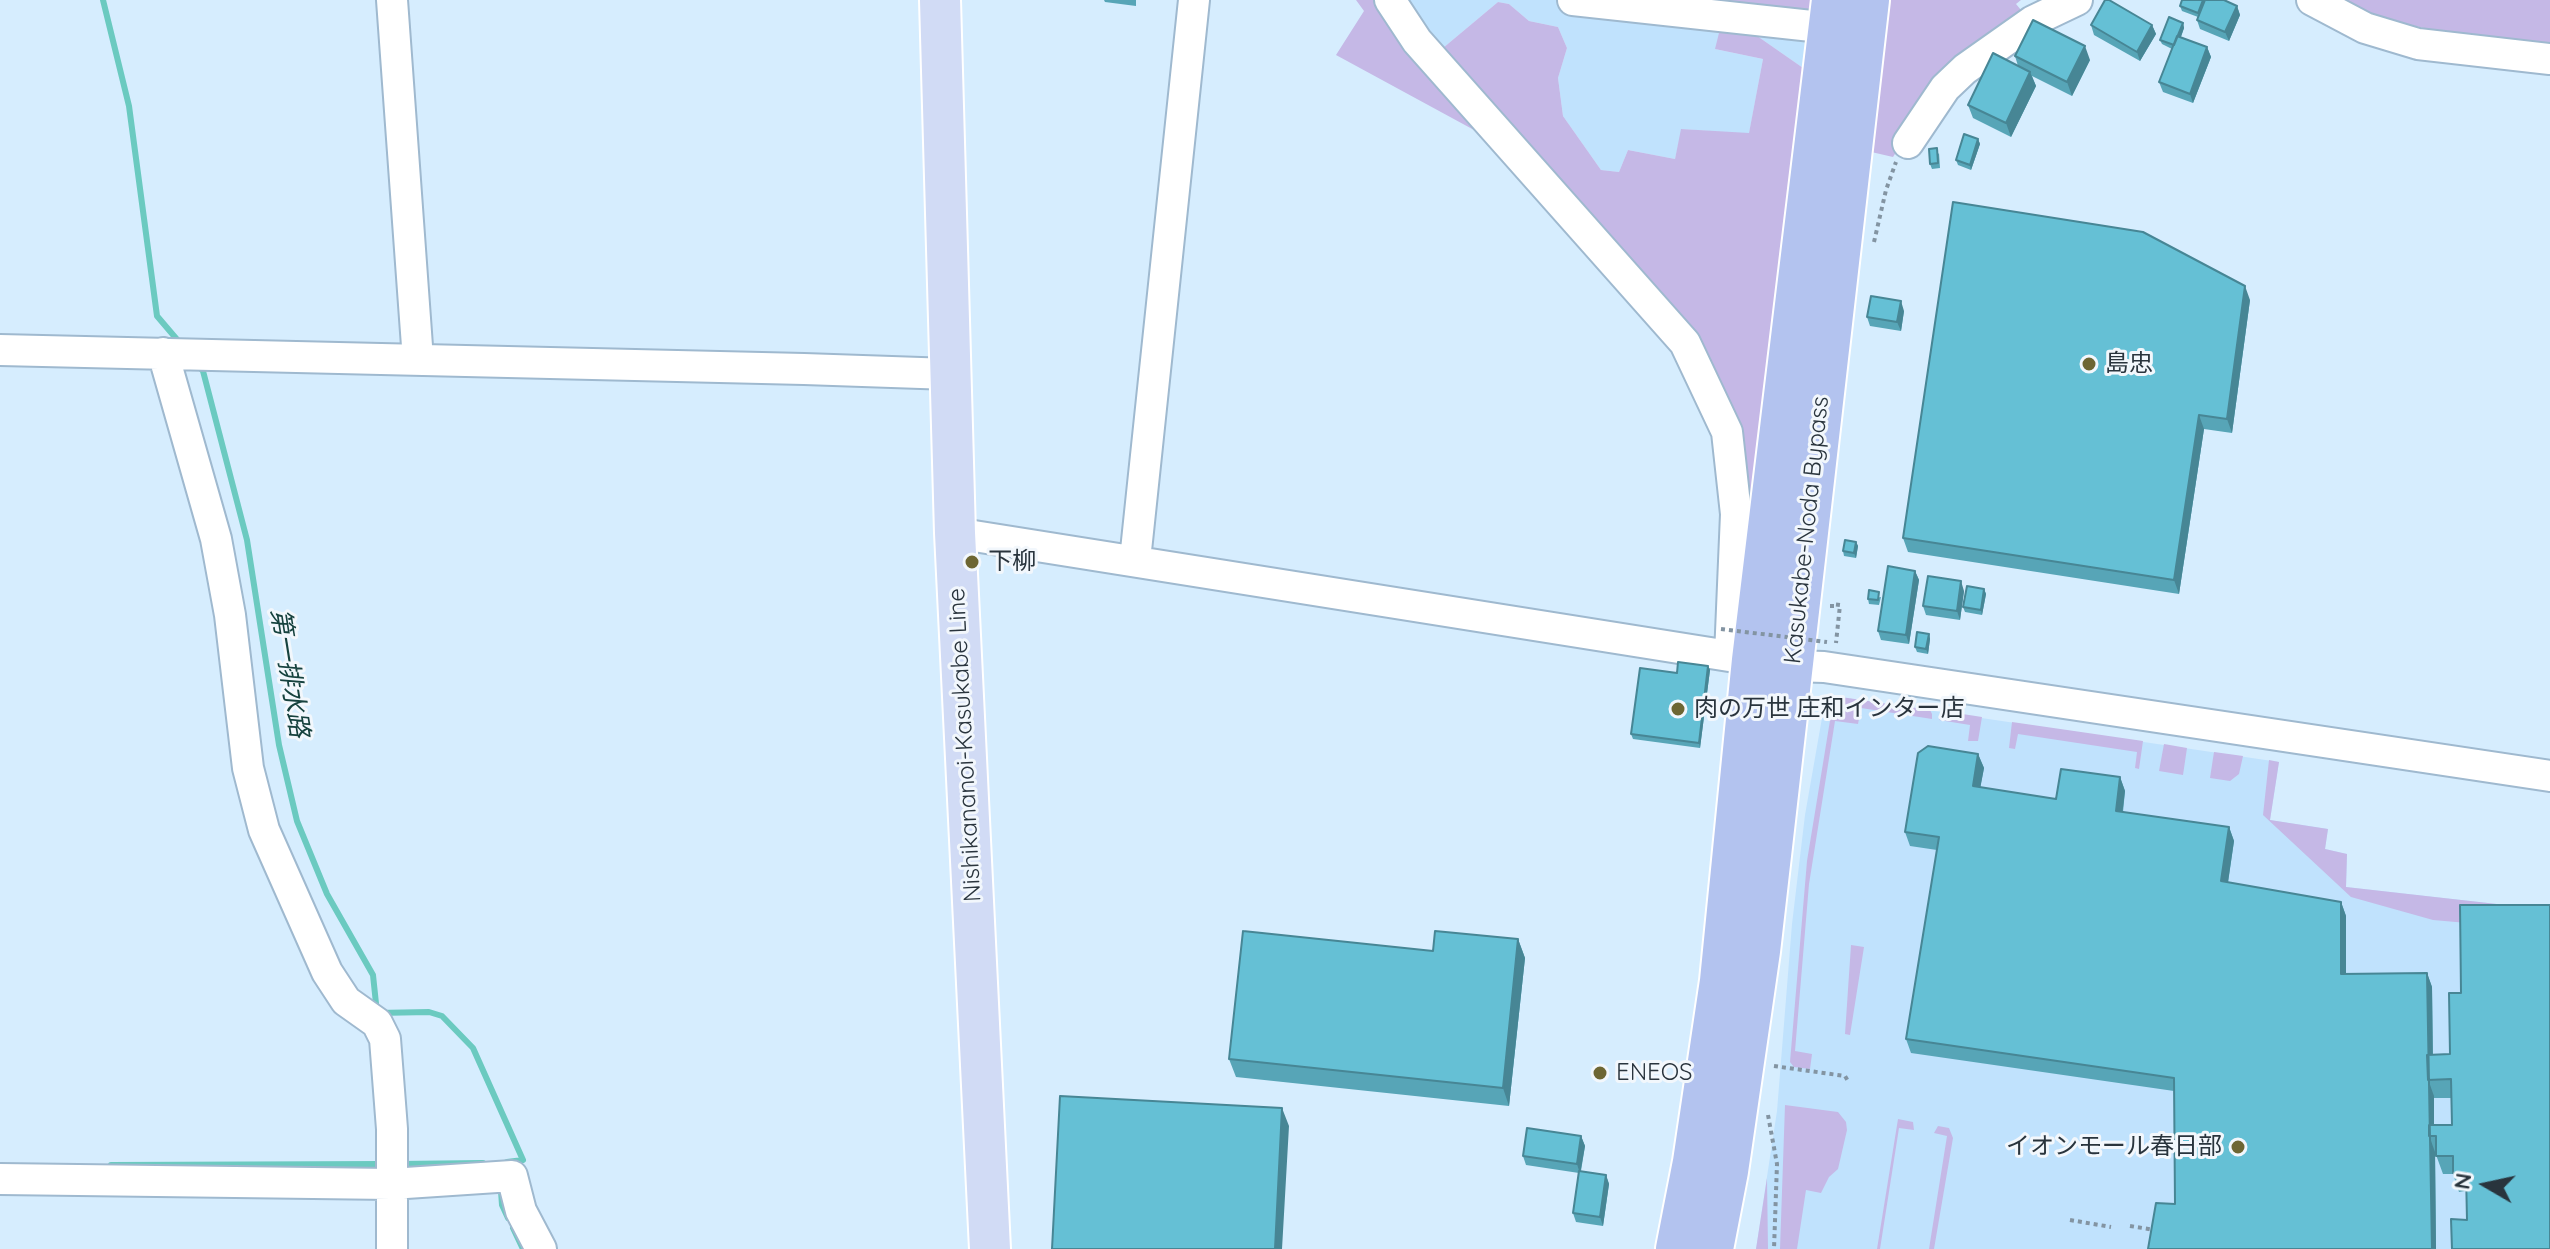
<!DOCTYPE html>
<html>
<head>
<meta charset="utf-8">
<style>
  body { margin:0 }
  #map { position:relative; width:2550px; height:1249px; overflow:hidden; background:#d6edfe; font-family:Quicksand,sans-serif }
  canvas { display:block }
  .north { position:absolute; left:2446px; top:1145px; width:80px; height:80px; -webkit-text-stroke:6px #f2f7fc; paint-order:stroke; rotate:279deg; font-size:22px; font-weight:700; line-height:32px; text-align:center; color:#29343d }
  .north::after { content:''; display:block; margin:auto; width:28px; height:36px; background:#29343d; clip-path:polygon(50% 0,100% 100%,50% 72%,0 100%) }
</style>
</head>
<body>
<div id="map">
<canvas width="2550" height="1249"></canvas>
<div class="north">N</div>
</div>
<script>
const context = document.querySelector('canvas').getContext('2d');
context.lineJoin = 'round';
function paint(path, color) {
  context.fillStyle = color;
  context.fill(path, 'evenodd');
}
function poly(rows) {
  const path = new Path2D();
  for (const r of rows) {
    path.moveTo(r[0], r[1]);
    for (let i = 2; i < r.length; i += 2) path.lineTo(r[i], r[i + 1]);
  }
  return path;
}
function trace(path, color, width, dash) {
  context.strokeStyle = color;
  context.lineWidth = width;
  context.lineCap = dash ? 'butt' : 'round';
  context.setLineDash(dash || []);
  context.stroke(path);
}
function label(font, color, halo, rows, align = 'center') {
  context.font = font + ' Quicksand,"Noto Sans JP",sans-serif';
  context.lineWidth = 6;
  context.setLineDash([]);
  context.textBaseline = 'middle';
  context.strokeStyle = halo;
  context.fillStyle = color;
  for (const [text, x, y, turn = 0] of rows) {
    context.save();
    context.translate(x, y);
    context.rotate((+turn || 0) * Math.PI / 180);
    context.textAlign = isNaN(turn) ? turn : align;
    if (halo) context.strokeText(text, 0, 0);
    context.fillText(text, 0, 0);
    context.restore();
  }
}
paint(poly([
  [1404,0,1725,0,1731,3,1812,14,1806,70,1750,31,1715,49,1763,59,1749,134,1682,129,1675,159,1628,150,1619,172,1601,170,1563,116,1558,78,1567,48,1558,27,1529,21,1509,4,1498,2,1443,48],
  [1826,695,2279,762,2270,820,2328,829,2325,849,2347,854,2346,887,2550,910,2550,1249,1756,1249,1777,1111,1792,924,1805,815]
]), '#c0e2fd');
paint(poly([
  [1356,0,1385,0,1498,143,1336,55,1364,11],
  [1725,0,1814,0,1812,14,1730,3],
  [1889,0,2021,0,2016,4,2021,10,2020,22,1913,126,1893,157,1867,151],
  [2328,0,2550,0,2550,49,2485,42,2389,20],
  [1498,2,1509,4,1529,21,1558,27,1567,48,1558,78,1563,116,1601,170,1619,172,1628,150,1675,159,1681,129,1749,133,1763,59,1715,49,1720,29,1750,31,1806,70,1743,620,1725,445,1651,293,1443,48],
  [1834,696,1930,710,1932,714,1932,719,1861,708,1858,724,1835,721,1809,884,1795,1051,1812,1054,1810,1069,1794,1067,1790,1062,1807,861],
  [1943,711,1982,717,1978,741,1968,741,1970,725,1939,720],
  [2012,722,2143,741,2139,769,2135,768,2137,752,2018,734,2015,749,2009,748],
  [2164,744,2187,748,2183,775,2159,771],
  [2214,752,2243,756,2239,774,2230,781,2210,778],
  [2269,760,2279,762,2270,820,2328,829,2325,849,2347,854,2346,887,2550,910,2467,923,2433,920,2351,897,2263,815],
  [1851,945,1864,947,1850,1035,1845,1034],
  [1785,1105,1838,1112,1846,1122,1847,1130,1838,1169,1829,1177,1821,1193,1806,1190,1797,1249,1780,1249],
  [1898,1119,1913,1122,1914,1130,1899,1128,1880,1249,1877,1249],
  [1938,1126,1949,1128,1953,1138,1934,1249,1929,1249,1947,1136,1934,1133],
  [1767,1178,1768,1249,1756,1249]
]), '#c5b8e6');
trace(poly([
  [103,0,129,106,157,316,180,343],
  [197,364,203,371,247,540,279,745,297,821,327,894,373,975,377,1013,429,1012,442,1016,473,1048,523,1160,507,1162],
  [399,1164,483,1163],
  [111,1165,383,1164],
  [501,1191,502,1205,508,1218],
  [513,1228,523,1249]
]), '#6bcac0', 6);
const minor = poly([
  [392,0,418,360],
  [1390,0,1417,41,1685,343,1727,432,1736,514,1730,656],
  [1573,0,1830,28],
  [2312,0,2365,28,2418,44,2550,59],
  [1908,143,1945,88,1965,69,2033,21,2077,0],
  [0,350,804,369,950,374],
  [163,353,216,539,230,615,248,768,264,830,327,972,346,1001,377,1023,385,1039,392,1129,392,1249],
  [955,533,1792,666,1824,667,2550,776],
  [1135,560,1194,0],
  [0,1179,391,1184,512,1176,521,1211,541,1249]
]);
const major = poly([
  [940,0,955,533,990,1249]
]);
const highway = poly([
  [1678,1249,1695,1162,1722,981,1754,660,1834,0],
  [1711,1249,1726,1171,1758,951,1867,0]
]);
trace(minor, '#9fb9cf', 34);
trace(major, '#fff', 44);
trace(highway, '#fff', 48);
trace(poly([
  [1874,242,1886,190,1896,162],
  [1832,608,1832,604,1840,605,1836,643],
  [1774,1066,1845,1076,1848,1081],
  [1768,1115,1777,1164,1774,1249],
  [2070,1220,2111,1227],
  [2130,1226,2155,1230]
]), '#8394a2', 4, [4, 4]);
trace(minor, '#fff', 30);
trace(major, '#d1dbf5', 40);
trace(highway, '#b3c3ef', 44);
trace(poly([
  [1721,629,1827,642]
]), '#8394a2', 4, [4, 4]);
paint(poly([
  [1104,0,1136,0,1136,6,1105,2],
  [2180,6,2237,6,2240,15,2229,41,2200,29,2197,20,2198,17,2182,11],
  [2183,23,2184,28,2181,37,2207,47,2211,57,2193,103,2163,92,2159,82,2172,49,2162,44,2160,40],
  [2091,25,2152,25,2156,34,2140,61,2094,35],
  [2015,56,2090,60,2072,96,2032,76,2036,86,2011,137,1973,118,1968,105,2018,66],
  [1978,139,1980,144,1971,170,1958,165,1956,160],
  [1939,153,1940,168,1932,169,1930,164],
  [2250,300,2232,433,2204,429,2179,594,1908,552,1903,538],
  [1904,311,1901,331,1870,326,1867,317],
  [1856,542,1858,546,1856,558,1844,556,1843,551],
  [1915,571,1919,580,1909,644,1881,640,1878,631],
  [1984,589,1986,594,1982,615,1965,612,1963,607],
  [1964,591,1960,620,1926,615,1923,606],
  [1881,597,1879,605,1869,604,1868,599],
  [1929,634,1930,639,1928,654,1917,652,1915,647],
  [1708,666,1710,670,1700,748,1633,739,1631,734],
  [1928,746,1978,754,1984,768,1980,788,2056,799,2061,769,2120,777,2125,791,2123,812,2229,827,2234,841,2228,883,2341,902,2346,916,2346,974,2427,973,2432,987,2433,1055,2450,1054,2449,993,2461,993,2460,905,2550,905,2550,1249,2452,1249,2451,1219,2467,1220,2466,1191,2459,1192,2453,1174,2443,1174,2435,1152,2436,1249,2148,1249,2156,1203,2175,1204,2174,1091,1911,1053,1906,1039,1937,850,1910,846,1905,832,1918,753],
  [2434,1096,2434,1098,2451,1098,2452,1125,2434,1125],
  [1518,939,1525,958,1509,1106,1236,1077,1229,1059,1433,951],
  [1581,1136,1585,1146,1581,1171,1606,1175,1609,1184,1603,1226,1576,1222,1573,1213,1579,1173,1526,1165,1523,1156]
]), '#57a5b7');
paint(poly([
  [2237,6,2240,15,2229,41,2225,32],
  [2183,23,2184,28,2176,50,2174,45],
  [2152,25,2156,34,2140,61,2137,52],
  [2085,46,2090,60,2072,96,2067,82],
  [2207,47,2211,57,2193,103,2190,94],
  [2030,72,2036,86,2011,137,2006,123],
  [1978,139,1980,144,1971,170,1970,165],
  [2245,286,2250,300,2232,433,2227,419],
  [1901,301,1904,311,1901,331,1897,322],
  [2199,415,2204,429,2179,594,2174,580],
  [1856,542,1858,546,1856,558,1854,553],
  [1915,571,1919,580,1909,644,1906,635],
  [1961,581,1964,591,1960,620,1957,611],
  [1984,589,1986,594,1982,615,1981,610],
  [1929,634,1930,639,1928,654,1926,649],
  [1708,666,1710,670,1700,748,1699,743],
  [1978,754,1984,768,1978,800,1973,786],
  [2120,777,2125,791,2121,824,2116,811],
  [2229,827,2234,841,2226,895,2221,881],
  [2341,902,2346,916,2346,988,2341,974],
  [1518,939,1525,958,1509,1106,1503,1088],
  [2427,973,2432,987,2433,1080,2429,1080],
  [2429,1082,2434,1096,2434,1136,2430,1136],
  [1282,1108,1289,1126,1282,1249,1275,1249],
  [1581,1136,1585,1146,1580,1174,1577,1164],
  [2430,1138,2435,1152,2436,1249,2432,1249],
  [1606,1175,1609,1184,1603,1226,1600,1217]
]), '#478695');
const building = poly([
  [2105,0,2109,0,2152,25,2137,52,2091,25,2105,0],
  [2182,0,2203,0,2198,13,2180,6,2182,0],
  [2205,0,2224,0,2237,6,2225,32,2197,20,2205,0],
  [2169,17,2183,23,2174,45,2160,40,2169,17],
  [2033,20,2085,46,2067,82,2015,56,2033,20],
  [2177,36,2207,47,2190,94,2159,82,2177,36],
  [1993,53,2030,72,2006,123,1968,105,1993,53],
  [1964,134,1978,139,1970,165,1956,160,1964,134],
  [1937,148,1938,163,1930,164,1929,149,1937,148],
  [1953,202,2143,232,2245,286,2227,419,2199,415,2174,580,1903,538,1953,202],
  [1871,296,1901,301,1897,322,1867,317,1871,296],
  [1845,540,1856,542,1854,553,1843,551,1845,540],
  [1888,566,1915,571,1906,635,1878,631,1888,566],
  [1928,576,1961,581,1957,611,1923,606,1928,576],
  [1967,586,1984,589,1981,610,1963,607,1967,586],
  [1869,590,1879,592,1878,600,1868,599,1869,590],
  [1917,632,1929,634,1926,649,1915,647,1917,632],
  [1678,662,1708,666,1699,743,1631,734,1640,668,1677,673,1678,662],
  [1928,746,1978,754,1973,786,2056,799,2061,769,2120,777,2116,811,2229,827,2221,881,2341,902,2341,974,2427,973,2432,1249,2148,1249,2156,1203,2175,1204,2174,1078,1906,1039,1939,837,1905,832,1918,753,1928,746],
  [2460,905,2550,905,2550,1249,2452,1249,2451,1219,2467,1220,2466,1173,2453,1173,2453,1156,2436,1156,2436,1136,2429,1136,2429,1125,2452,1125,2451,1079,2428,1080,2427,1055,2450,1054,2449,993,2461,993,2460,905],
  [1243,931,1433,951,1435,931,1518,939,1503,1088,1229,1059,1243,931],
  [1060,1096,1282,1108,1275,1249,1052,1249,1060,1096],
  [1527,1128,1581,1136,1577,1164,1523,1156,1527,1128],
  [1579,1171,1606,1175,1600,1217,1573,1213,1579,1171]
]);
paint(building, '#65c0d5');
trace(building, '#478695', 2);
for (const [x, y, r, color] of [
  [2089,364,8,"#6d6633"],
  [972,562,8,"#6d6633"],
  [1678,709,8,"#6d6633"],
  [1600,1073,8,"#6d6633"],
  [2238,1147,8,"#6d6633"]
]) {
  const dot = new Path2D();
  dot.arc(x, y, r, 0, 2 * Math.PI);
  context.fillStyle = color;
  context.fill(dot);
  trace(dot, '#f2f7fc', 3);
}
label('24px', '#29343d', '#f2f7fc', [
  ["島忠",2105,364],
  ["下柳",988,562],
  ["肉の万世 庄和インター店",1694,709],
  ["ENEOS",1616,1073],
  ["イオンモール春日部",2222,1147,"right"]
], 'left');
label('24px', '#29343d', '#f2f7fc', [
  ["Kasukabe-Noda Bypass",1807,530,-84],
  ["Nishikananoi-Kasukabe Line",965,745,-93]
]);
label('italic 26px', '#16423e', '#f2f7fc', [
  ["第一排水路",289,673,81]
]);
</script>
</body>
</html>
